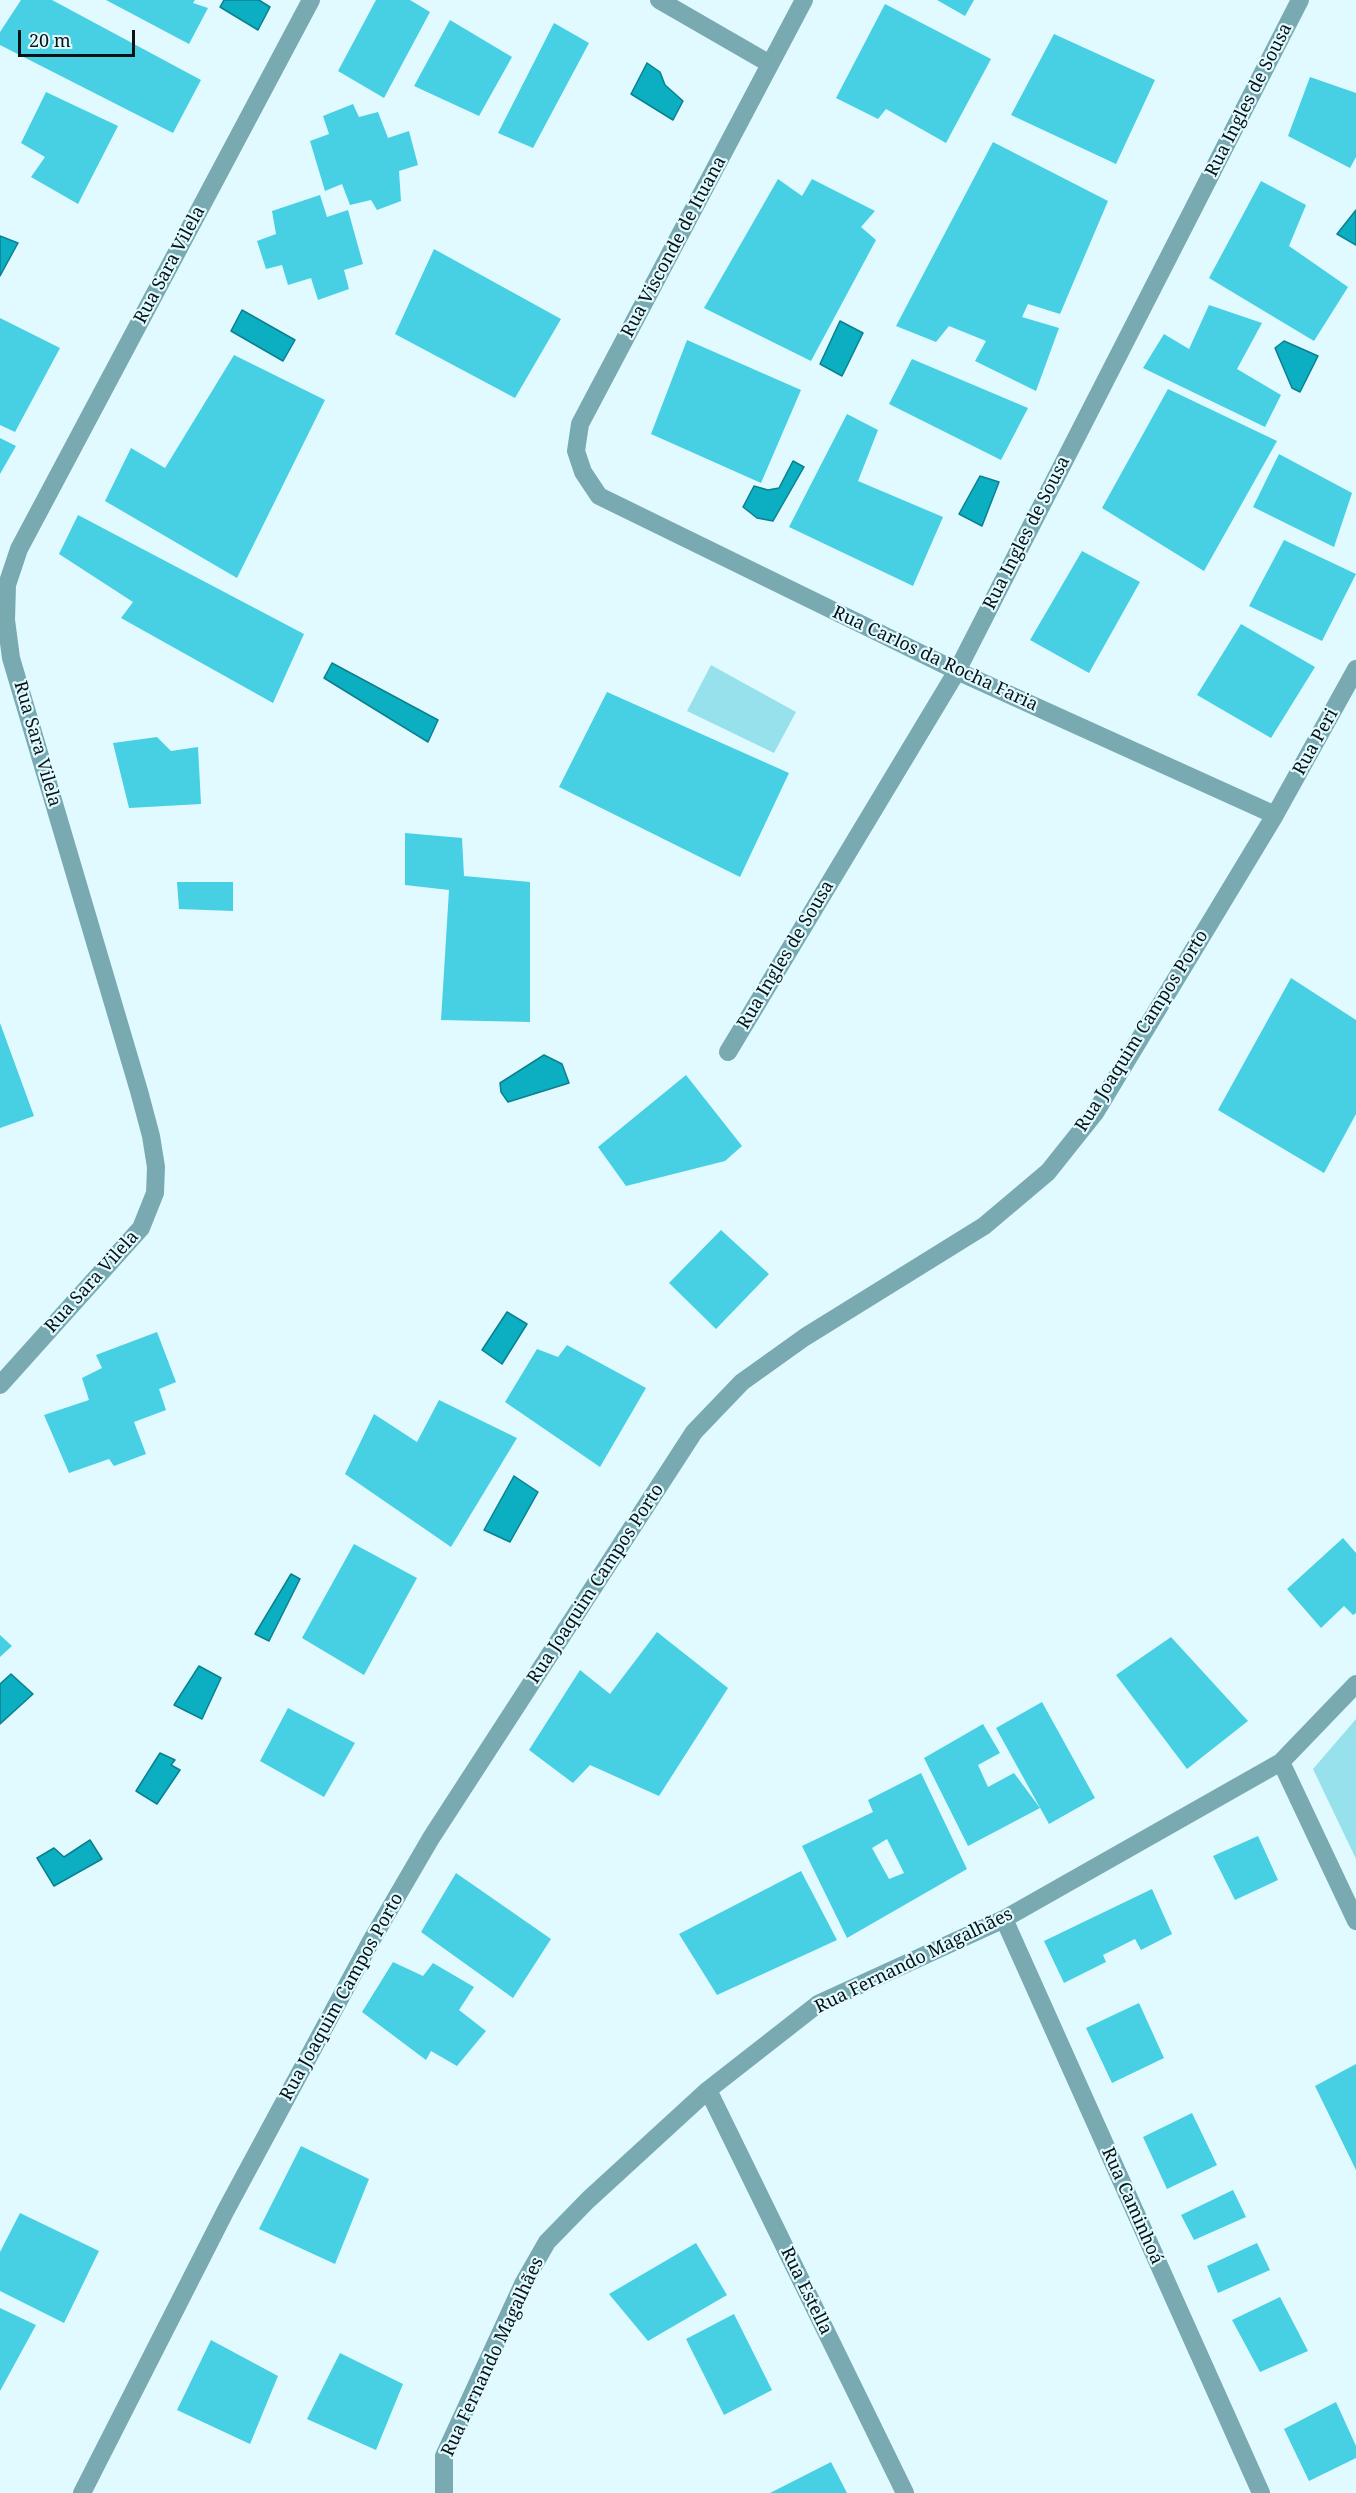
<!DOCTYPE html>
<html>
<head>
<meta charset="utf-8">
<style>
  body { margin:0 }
  #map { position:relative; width:1356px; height:2493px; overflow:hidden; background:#e1faff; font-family:"Noto Serif",serif }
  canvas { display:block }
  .scale { position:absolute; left:18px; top:30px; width:117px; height:27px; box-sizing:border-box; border:3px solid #081315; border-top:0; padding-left:8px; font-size:18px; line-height:21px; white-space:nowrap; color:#081315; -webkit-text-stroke:4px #e1faff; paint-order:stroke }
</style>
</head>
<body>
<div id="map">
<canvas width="1356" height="2493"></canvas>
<div class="scale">20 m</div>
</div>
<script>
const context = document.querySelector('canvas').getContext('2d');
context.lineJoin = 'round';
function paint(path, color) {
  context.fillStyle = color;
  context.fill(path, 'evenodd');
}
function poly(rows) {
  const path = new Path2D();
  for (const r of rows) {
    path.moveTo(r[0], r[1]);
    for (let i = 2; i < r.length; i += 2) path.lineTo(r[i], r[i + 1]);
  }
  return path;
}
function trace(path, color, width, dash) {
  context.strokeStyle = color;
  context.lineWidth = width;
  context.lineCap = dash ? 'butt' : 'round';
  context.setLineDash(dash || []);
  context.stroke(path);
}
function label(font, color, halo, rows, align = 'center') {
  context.font = font + ' "Noto Serif",serif';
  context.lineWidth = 4.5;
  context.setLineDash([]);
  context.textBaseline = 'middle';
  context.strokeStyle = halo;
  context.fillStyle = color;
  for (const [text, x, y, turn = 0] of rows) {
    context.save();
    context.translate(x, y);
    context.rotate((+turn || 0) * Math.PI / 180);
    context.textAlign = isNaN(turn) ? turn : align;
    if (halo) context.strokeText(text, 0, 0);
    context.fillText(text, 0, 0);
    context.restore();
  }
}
paint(poly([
  [711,665,796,712,774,753,687,711],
  [1356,1719,1356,1859,1313,1769]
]), '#97e1ed');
const water = poly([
  [224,0,259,0,270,7,258,30,220,7,224,0],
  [647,63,660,72,665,85,683,101,673,120,631,94,647,63],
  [1356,210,1356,245,1337,234,1356,210],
  [0,236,18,243,0,276,0,236],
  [242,310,295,340,283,361,231,331,242,310],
  [840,321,863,333,842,376,820,364,840,321],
  [1284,341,1318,356,1300,392,1292,388,1275,348,1284,341],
  [793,461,804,467,773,521,757,518,743,507,754,486,768,490,779,488,793,461],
  [980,476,999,482,982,526,959,514,980,476],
  [332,663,438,720,428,742,324,678,332,663],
  [544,1055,562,1064,569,1083,508,1102,501,1092,500,1083,544,1055],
  [507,1312,527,1324,502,1364,482,1350,507,1312],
  [514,1476,538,1492,510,1542,484,1530,514,1476],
  [291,1574,300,1579,269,1641,255,1634,291,1574],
  [199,1666,221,1678,202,1719,174,1705,199,1666],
  [11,1674,33,1694,0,1724,0,1684,11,1674],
  [160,1753,175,1760,171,1765,180,1770,157,1804,136,1791,160,1753],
  [90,1840,102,1859,54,1886,37,1858,54,1848,64,1857,90,1840]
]);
paint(water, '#0caec2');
trace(water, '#0b808e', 1.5);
paint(poly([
  [21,0,52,0,201,80,173,133,0,45,0,32],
  [106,0,195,0,193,3,208,8,189,44],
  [376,0,410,0,430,12,384,98,338,71],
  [937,0,974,0,965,16],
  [885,4,991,59,946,143,886,109,878,119,836,98],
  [450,20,512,57,479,116,414,86],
  [554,23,589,43,533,148,498,133],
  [1054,34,1155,80,1116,164,1011,115],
  [1310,77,1356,93,1356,157,1350,168,1288,136],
  [46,92,118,126,78,204,31,177,45,157,21,143],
  [353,104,359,117,378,112,388,138,409,131,418,165,399,171,401,201,377,210,371,200,350,205,342,184,325,191,310,141,329,134,323,116],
  [993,142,1108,201,1060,314,1028,304,1022,317,1059,328,1036,391,975,361,986,341,949,326,936,342,896,326],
  [778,179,802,196,812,179,875,211,861,227,876,240,811,361,704,308],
  [1261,181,1306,205,1289,246,1348,287,1314,341,1209,278],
  [320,195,327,217,348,210,363,264,344,270,349,289,318,300,311,278,288,285,282,265,266,269,257,241,276,234,272,211],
  [434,249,561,319,515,398,395,334],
  [1209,305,1262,323,1237,369,1281,395,1265,427,1143,368,1164,334,1189,349],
  [0,318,60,348,15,432,0,425],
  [687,340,801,390,761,483,651,434],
  [234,355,325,400,237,578,105,501,131,448,165,468],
  [912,359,1028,408,1001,460,889,404],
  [1168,389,1277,441,1204,571,1102,508],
  [847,414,878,430,858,481,943,517,913,586,789,527],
  [0,438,16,446,0,474],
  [1279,454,1352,493,1334,547,1253,507],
  [78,515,304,634,273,703,121,618,133,602,59,554],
  [1284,540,1356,574,1322,641,1249,606],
  [1082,551,1140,582,1089,673,1030,640],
  [1241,624,1315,667,1271,738,1197,695],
  [607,692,789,773,740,877,559,787],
  [157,737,171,751,198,747,201,804,129,808,113,743],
  [405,833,462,838,464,876,530,882,530,1022,441,1020,449,890,405,885],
  [177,882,233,882,233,911,179,909],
  [1291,978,1356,1020,1356,1114,1324,1173,1218,1110],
  [0,1023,34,1116,0,1128],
  [686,1075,742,1146,725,1161,626,1186,598,1147],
  [721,1230,769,1274,716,1329,669,1283],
  [157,1332,176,1382,159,1389,166,1410,134,1422,146,1454,114,1466,109,1459,69,1473,44,1415,89,1400,82,1378,102,1368,96,1355],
  [567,1345,646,1388,600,1467,505,1402,537,1349,558,1357],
  [439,1400,517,1438,451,1547,345,1474,374,1414,417,1442],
  [1343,1538,1356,1553,1356,1613,1353,1615,1344,1606,1321,1628,1287,1589],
  [354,1544,417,1578,364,1675,302,1638],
  [657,1632,728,1688,659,1796,590,1765,573,1783,529,1750,580,1670,610,1694],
  [0,1635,12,1646,0,1657],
  [1171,1637,1248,1721,1187,1769,1116,1675],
  [1042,1702,1095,1798,1049,1824,996,1728],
  [288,1708,355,1743,324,1797,260,1761],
  [983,1724,1000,1753,978,1765,988,1787,1014,1773,1040,1808,968,1846,924,1758],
  [921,1773,967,1869,847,1938,802,1846,873,1812,868,1800],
  [887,1839,904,1873,889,1879,872,1848],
  [1258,1836,1278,1880,1235,1900,1213,1856],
  [801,1871,837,1940,717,1995,679,1934],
  [456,1873,551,1939,513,1998,421,1932],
  [1152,1889,1172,1934,1141,1950,1135,1939,1103,1955,1106,1962,1064,1983,1044,1941],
  [393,1962,423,1976,433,1963,474,1987,459,2010,486,2031,457,2066,431,2051,426,2060,362,2012],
  [1139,2003,1164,2058,1112,2083,1086,2028],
  [1356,2064,1356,2170,1315,2086],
  [1192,2113,1217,2165,1167,2189,1143,2137],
  [301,2146,369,2179,335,2264,259,2229],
  [1233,2190,1246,2217,1194,2240,1181,2215],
  [20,2213,99,2251,64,2323,0,2291,0,2252],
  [696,2243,727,2295,648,2341,609,2294],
  [1257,2243,1270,2270,1218,2293,1207,2266],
  [1280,2297,1308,2351,1260,2372,1232,2320],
  [0,2308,36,2325,0,2391],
  [734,2314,772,2390,724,2415,686,2339],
  [211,2340,278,2376,250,2444,177,2410],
  [340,2353,403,2384,376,2450,307,2419],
  [1336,2402,1356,2446,1356,2458,1309,2481,1284,2429],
  [831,2462,847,2493,770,2493]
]), '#47cfe3');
trace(poly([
  [659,0,770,64],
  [804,0,580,424,576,451,583,472,599,496,957,671,1275,815],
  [728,1052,957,671,1300,0],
  [0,1385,141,1228,155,1193,156,1167,151,1136,139,1091,11,658,6,620,7,585,19,549,311,0],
  [1281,1762,1356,1921],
  [1004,1919,1261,2493],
  [708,2090,905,2493],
  [82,2493,226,2210,371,1941,431,1838,694,1432,742,1382,805,1337,984,1226,1048,1172,1095,1113,1275,815,1356,669],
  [444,2493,444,2456,523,2284,547,2242,588,2200,708,2090,818,2004,1004,1919,1281,1762,1356,1684]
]), '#79aab2', 18);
label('18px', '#081315', '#e1faff', [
  ["Rua Ingles de Sousa",1249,100,-63],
  ["Rua Visconde de Ituana",674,247,-62],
  ["Rua Sara Vilela",170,265,-62],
  ["Rua Ingles de Sousa",1027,533,-63],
  ["Rua Carlos da Rocha Faria",935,659,25],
  ["Rua Peri",1316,742,-61],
  ["Rua Sara Vilela",37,744,74],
  ["Rua Ingles de Sousa",786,955,-59],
  ["Rua Joaquim Campos Porto",1142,1031,-58],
  ["Rua Sara Vilela",92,1282,-48],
  ["Rua Joaquim Campos Porto",596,1584,-57],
  ["Rua Fernando Magalhães",914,1961,-26],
  ["Rua Joaquim Campos Porto",342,1997,-61],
  ["Rua Caminhoá",1132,2206,66],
  ["Rua Estella",806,2291,64],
  ["Rua Fernando Magalhães",493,2357,-65]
]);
</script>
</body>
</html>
